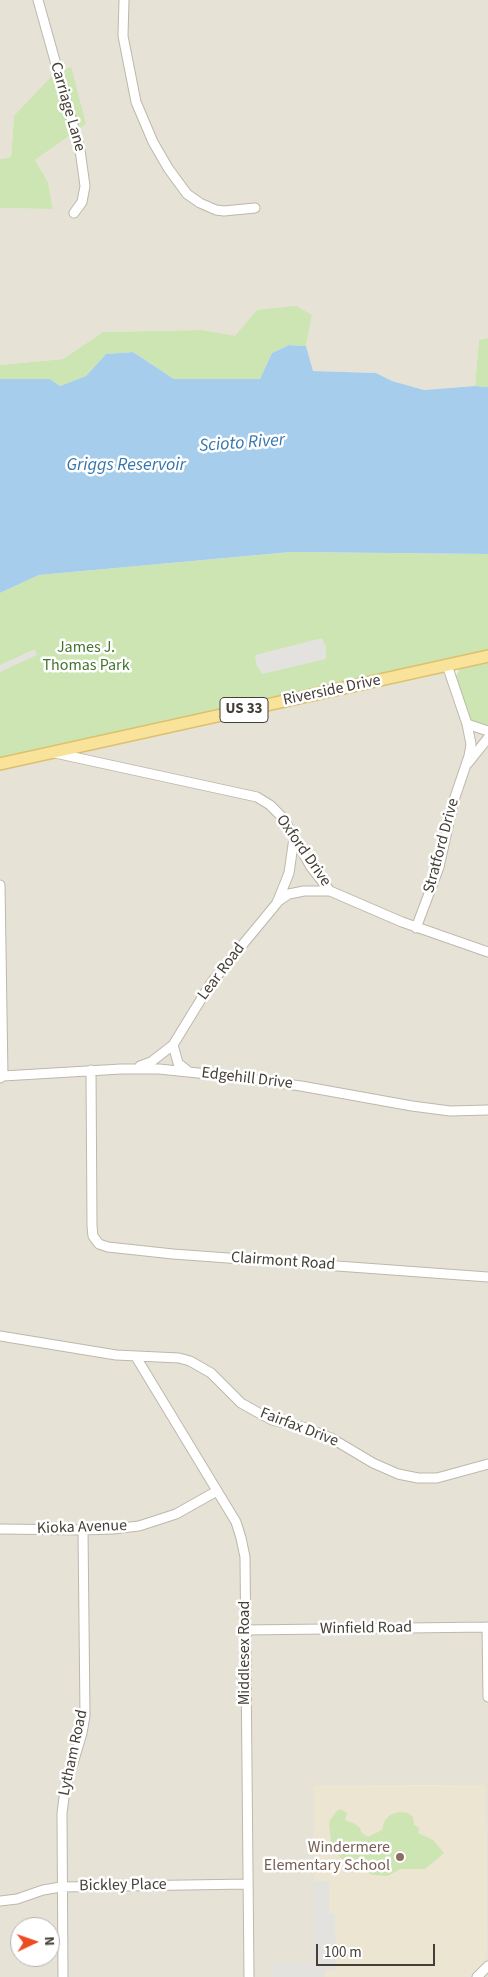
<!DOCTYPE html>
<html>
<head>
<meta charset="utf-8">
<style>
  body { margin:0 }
  #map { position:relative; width:488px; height:1977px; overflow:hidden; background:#f3f0e7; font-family:"Source Sans 3",sans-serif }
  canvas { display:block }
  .north { position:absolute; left:10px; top:1917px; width:50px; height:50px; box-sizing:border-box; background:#fff; border:1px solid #b5b3af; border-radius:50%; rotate:87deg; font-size:14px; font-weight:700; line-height:20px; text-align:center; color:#454037 }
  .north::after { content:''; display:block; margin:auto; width:18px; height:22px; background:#ee4a23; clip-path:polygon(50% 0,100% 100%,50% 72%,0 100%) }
  .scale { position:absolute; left:316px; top:1944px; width:119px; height:22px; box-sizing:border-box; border:2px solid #454037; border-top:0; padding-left:6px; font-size:15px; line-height:18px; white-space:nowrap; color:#454037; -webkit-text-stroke:4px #fff; paint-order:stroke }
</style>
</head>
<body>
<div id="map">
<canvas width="488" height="1977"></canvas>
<div class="north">N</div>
<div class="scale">100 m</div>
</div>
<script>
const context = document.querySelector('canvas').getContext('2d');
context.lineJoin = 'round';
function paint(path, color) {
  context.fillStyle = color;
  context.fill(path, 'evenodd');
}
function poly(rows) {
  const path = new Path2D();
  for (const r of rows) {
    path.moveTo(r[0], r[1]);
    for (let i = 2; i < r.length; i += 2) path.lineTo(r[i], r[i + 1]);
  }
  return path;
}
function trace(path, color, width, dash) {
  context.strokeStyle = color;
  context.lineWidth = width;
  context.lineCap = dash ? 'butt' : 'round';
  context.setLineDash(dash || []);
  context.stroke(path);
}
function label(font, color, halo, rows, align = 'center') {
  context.font = font + ' "Source Sans 3",sans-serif';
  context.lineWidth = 5;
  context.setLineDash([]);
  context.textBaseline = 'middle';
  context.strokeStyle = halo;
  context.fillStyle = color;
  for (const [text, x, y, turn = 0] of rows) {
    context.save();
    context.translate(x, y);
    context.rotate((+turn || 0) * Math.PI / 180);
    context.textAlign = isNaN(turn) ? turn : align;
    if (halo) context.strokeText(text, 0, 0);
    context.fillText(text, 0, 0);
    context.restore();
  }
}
paint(poly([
  [0,0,488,0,488,338,479,340,475,386,424,390,392,381,376,373,313,371,306,346,312,315,257,310,235,337,202,330,103,332,63,359,0,365,0,208,53,209,48,182,35,160,86,124,14,116,11,157,0,159],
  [447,665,488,727,488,1977,469,1977,486,1959,485,1785,314,1786,314,1977,0,1977,0,764],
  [20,1927,50,1927,50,1957,20,1957]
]), '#e6e2d6');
paint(poly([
  [485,1785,486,1959,469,1977,314,1977,314,1786]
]), '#ebe5d2');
paint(poly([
  [71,67,86,124,35,160,48,182,53,209,0,208,0,159,11,157,14,116,54,74],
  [296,306,312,315,306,346,289,345,272,353,260,379,174,379,133,352,106,354,86,376,60,386,50,379,0,379,0,365,63,359,103,332,202,330,235,336,257,310],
  [488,338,488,387,475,386,479,340],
  [291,552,488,554,488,656,0,764,0,593,39,575],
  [488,662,488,727,469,721,455,678,459,670,462,668],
  [340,1809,347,1813,345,1820,355,1824,360,1828,361,1832,368,1837,382,1830,384,1822,390,1815,399,1812,408,1813,413,1817,414,1825,419,1828,418,1833,433,1840,444,1853,425,1869,400,1869,388,1876,372,1875,364,1868,353,1868,347,1864,337,1854,331,1841,329,1822,336,1812]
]), '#cce5b2');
paint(poly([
  [322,638,326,647,326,659,262,674,256,664,255,655],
  [35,649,37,655,0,672,0,665],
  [314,1881,329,1881,329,1913,335,1913,336,1970,325,1970,325,1977,272,1977,272,1964,314,1964]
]), '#e4e2df');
paint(poly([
  [289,345,306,346,313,371,376,373,392,381,424,390,475,386,488,387,488,554,291,552,39,575,0,593,0,379,50,379,60,386,86,376,106,354,133,352,174,379,260,379,272,353]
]), '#a7cdec');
const minor = poly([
  [38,0,80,150,85,186,82,202,74,213],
  [124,0,123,36,136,102,153,142,168,168,187,194,200,203,216,210,224,211,255,208],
  [447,665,467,724,488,731],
  [55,753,257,797,270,805,283,818,311,867,330,891,402,922,488,952],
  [468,763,488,738],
  [0,885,3,1076,0,1078],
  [277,902,289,894,304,891,330,891],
  [416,928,439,867,454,800,469,756,471,744,467,724],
  [140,1066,151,1062,173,1045],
  [91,1070,92,1226,93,1236,99,1244,108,1247,173,1254,488,1277],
  [189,1072,178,1063,173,1045,211,983,277,903,289,873,294,838],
  [3,1076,121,1069,159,1069,227,1076,301,1086,412,1106,450,1111,488,1110],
  [0,1336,116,1355,179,1358,190,1361,211,1373,241,1403,257,1412,272,1420,306,1428,331,1438,373,1463,398,1474,418,1478,437,1478,488,1464],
  [136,1357,236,1522,241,1538,245,1557,249,1977],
  [0,1529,83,1530,113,1529,139,1526,176,1514,217,1491],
  [487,1627,488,1697],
  [245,1630,488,1627],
  [0,1901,17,1899,43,1890,61,1887,248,1884],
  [63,1977,62,1813,65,1790,82,1733,85,1716,83,1530],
  [477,1977,488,1966]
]);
const major = poly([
  [0,764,488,656]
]);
trace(minor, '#beb8aa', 11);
trace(major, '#ddc06b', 14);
trace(minor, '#fff', 9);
trace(major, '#f9e29a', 11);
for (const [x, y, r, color] of [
  [400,1857,5,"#8d6e63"]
]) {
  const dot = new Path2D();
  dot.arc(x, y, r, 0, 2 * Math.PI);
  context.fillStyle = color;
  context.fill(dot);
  trace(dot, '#fff', 2);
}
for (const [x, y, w] of [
  [244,710,48]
]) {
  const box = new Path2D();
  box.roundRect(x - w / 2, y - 12.5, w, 25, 4);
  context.fillStyle = '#fff';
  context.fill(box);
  trace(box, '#454037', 1);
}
label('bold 15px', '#454037', null, [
  ["US 33",244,710]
]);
label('16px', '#454037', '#fff', [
  ["Carriage Lane",67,107,74],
  ["Riverside Drive",332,691,-12],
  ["Stratford Drive",442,846,-75],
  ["Oxford Drive",303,851,55],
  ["Lear Road",222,972,-53],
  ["Edgehill Drive",247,1079,7],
  ["Clairmont Road",283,1262,4],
  ["Fairfax Drive",299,1428,21],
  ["Kioka Avenue",82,1528,-2],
  ["Winfield Road",366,1629,-1],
  ["Middlesex Road",245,1653,-90],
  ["Lytham Road",74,1753,-78],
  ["Bickley Place",123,1886,-1]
]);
label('16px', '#45742d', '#fff', [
  ["James J.",86,648],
  ["Thomas Park",86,666]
]);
label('16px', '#785e54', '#fff', [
  ["Windermere",390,1848],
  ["Elementary School",390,1866]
], 'right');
label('italic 18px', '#3575ac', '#fff', [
  ["Scioto River",242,444,-4],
  ["Griggs Reservoir",126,466]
]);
</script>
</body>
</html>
